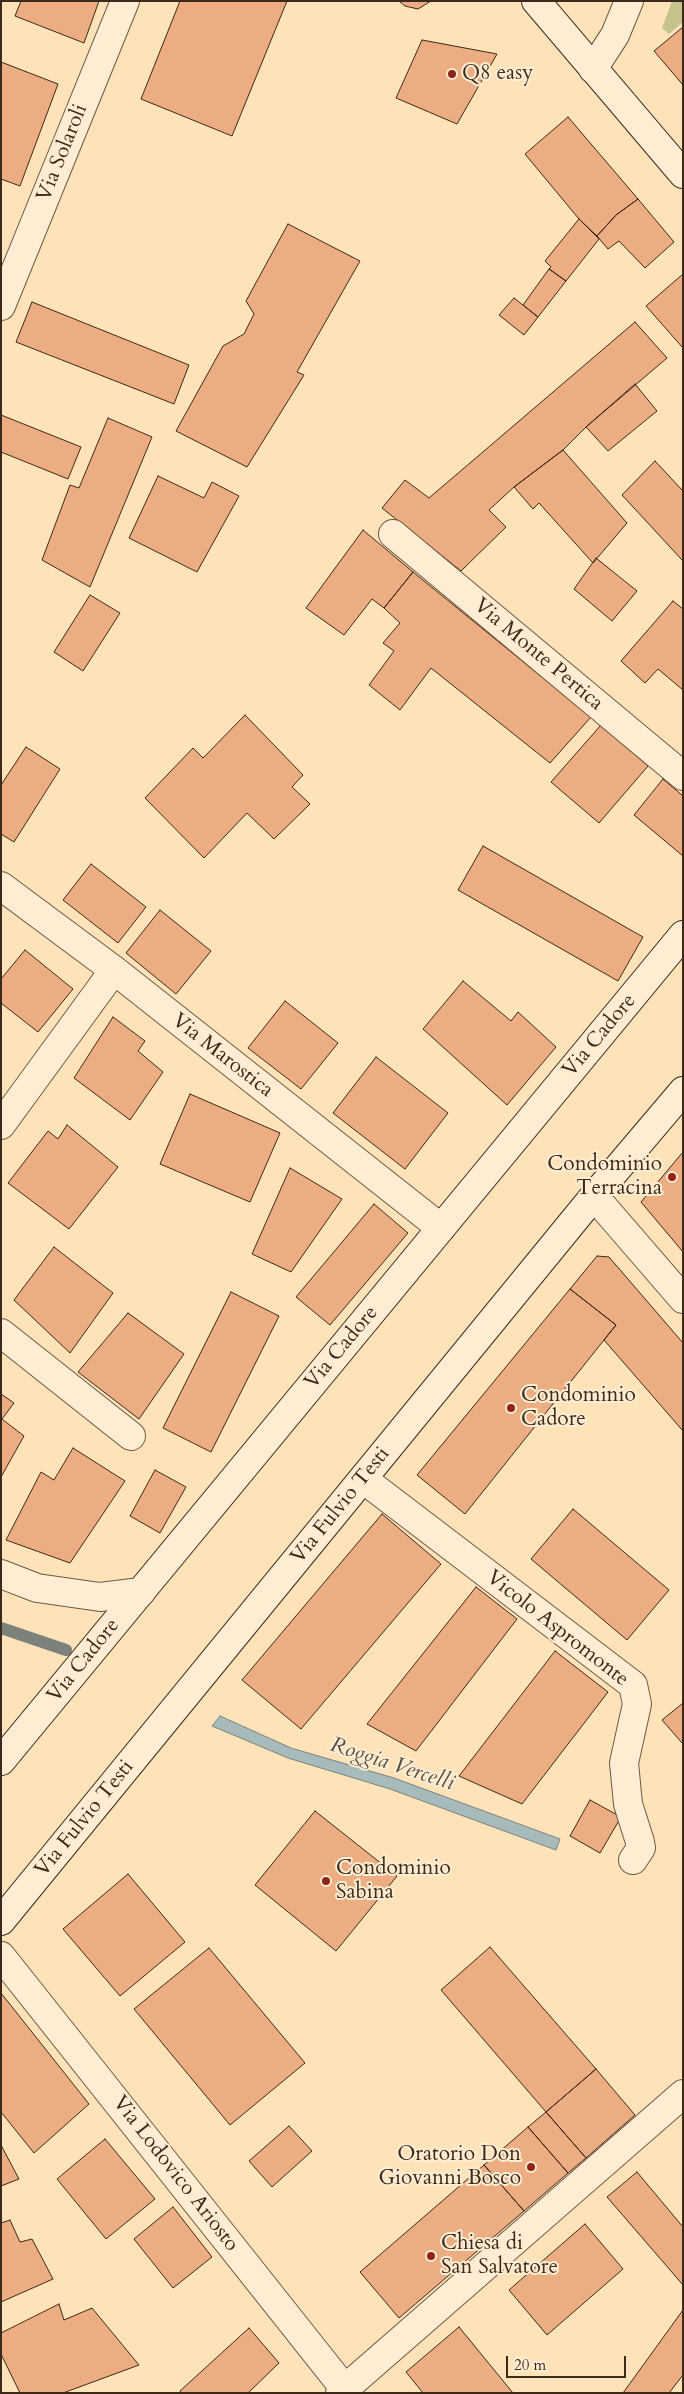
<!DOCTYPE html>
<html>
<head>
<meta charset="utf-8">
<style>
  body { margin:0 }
  #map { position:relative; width:684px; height:2394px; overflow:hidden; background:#fee3b9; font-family:Cardo,serif }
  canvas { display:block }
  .frame { position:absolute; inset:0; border:2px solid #3b291b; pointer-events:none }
  .scale { position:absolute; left:506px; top:2356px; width:120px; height:22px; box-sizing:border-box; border:2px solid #3b291b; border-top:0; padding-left:6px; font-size:15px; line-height:18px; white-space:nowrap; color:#3b291b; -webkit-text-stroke:4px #feedd2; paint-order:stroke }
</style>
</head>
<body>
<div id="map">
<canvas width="684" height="2394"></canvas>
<div class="frame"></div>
<div class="scale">20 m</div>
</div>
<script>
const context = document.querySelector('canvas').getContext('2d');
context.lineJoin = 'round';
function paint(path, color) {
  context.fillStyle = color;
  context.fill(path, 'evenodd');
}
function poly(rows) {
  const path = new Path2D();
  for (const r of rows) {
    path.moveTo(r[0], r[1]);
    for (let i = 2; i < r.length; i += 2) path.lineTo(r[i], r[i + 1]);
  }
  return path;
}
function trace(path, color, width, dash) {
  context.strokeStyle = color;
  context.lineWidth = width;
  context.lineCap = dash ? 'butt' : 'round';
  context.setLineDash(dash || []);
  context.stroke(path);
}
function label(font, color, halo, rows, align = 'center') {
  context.font = font + ' Cardo,serif';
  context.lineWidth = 4;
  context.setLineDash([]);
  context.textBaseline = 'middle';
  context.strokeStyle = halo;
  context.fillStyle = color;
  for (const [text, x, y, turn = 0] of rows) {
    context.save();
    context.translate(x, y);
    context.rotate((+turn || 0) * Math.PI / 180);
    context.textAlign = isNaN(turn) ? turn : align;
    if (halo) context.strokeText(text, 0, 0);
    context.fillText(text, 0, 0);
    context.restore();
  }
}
paint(poly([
  [672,1,683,1,683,22,669,34,662,28]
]), '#c5c28c');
const water = poly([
  [220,1716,291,1748,394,1778,560,1839,556,1850,390,1789,288,1758,212,1726,220,1716]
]);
paint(water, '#a7bbbc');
trace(water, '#7c817c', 1);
trace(poly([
  [1,1628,66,1650]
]), '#7c817c', 12);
const building = poly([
  [21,1,99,1,84,43,15,16,21,1],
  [180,1,287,1,232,136,141,99,180,1],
  [399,1,431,1,418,9,405,6,399,1],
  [683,27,683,85,654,51,683,27],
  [422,40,497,54,457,124,396,98,422,40],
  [1,62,58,84,20,186,1,179,1,62],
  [568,117,638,199,616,215,597,236,579,219,525,154,568,117],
  [638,199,674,242,645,268,619,241,608,249,597,236,616,215,638,199],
  [579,219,599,239,566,281,549,269,551,267,545,261,579,219],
  [288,224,360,261,297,372,304,375,247,467,176,431,223,346,244,334,254,314,246,301,288,224],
  [549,269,566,281,538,317,523,305,549,269],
  [683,274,683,348,646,306,683,274],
  [514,298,538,317,524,335,499,315,514,298],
  [32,302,189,365,174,404,16,342,32,302],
  [635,322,667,358,586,427,563,450,514,487,489,510,506,527,461,571,382,508,405,480,429,498,635,322],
  [635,384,657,411,608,451,586,427,635,384],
  [1,415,81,447,68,479,1,452,1,415],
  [108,418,152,437,90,587,42,560,70,485,79,488,108,418],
  [563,450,627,523,593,563,539,503,533,509,514,487,563,450],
  [655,461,683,491,683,561,622,495,655,461],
  [158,476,204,498,212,482,239,496,197,572,129,538,158,476],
  [363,530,413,572,384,608,372,599,344,635,306,608,363,530],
  [596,558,637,591,612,621,574,589,596,558],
  [413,572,591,717,550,763,431,668,400,710,369,685,394,651,383,643,400,623,384,608,413,572],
  [90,595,120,613,83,671,54,652,90,595],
  [673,601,683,609,683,690,658,669,645,683,621,661,673,601],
  [245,715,303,775,292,787,310,804,274,839,247,813,204,858,145,798,193,748,203,758,245,715],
  [601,725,648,766,599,823,551,782,601,725],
  [26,747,60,769,14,842,1,834,1,785,26,747],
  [663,779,683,796,683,856,634,815,663,779],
  [483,846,643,937,618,981,458,890,483,846],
  [91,864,146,907,118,943,63,900,91,864],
  [160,910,211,951,176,994,126,953,160,910],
  [25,950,73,989,38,1032,1,1003,1,979,25,950],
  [463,981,511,1021,518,1012,556,1047,507,1105,423,1029,463,981],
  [285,1001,338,1043,301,1089,248,1048,285,1001],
  [113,1017,145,1041,138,1051,163,1072,130,1120,74,1078,113,1017],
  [376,1057,448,1113,405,1169,333,1113,376,1057],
  [190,1094,280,1133,250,1202,160,1164,190,1094],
  [67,1125,118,1167,69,1229,8,1183,48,1131,58,1139,67,1125],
  [683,1152,683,1252,641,1202,683,1152],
  [290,1168,342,1199,291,1272,252,1254,290,1168],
  [374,1204,408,1233,330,1325,296,1297,374,1204],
  [54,1247,113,1293,70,1353,14,1300,54,1247],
  [597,1256,609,1257,683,1343,683,1431,604,1340,616,1325,570,1289,597,1256],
  [570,1289,616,1325,465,1514,417,1475,570,1289],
  [231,1292,279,1316,211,1452,163,1428,231,1292],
  [128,1313,184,1354,139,1419,78,1372,128,1313],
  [1,1394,14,1403,2,1419,24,1436,1,1477,1,1394],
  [73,1448,125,1481,70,1563,6,1540,41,1472,54,1480,73,1448],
  [155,1470,186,1487,160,1533,130,1516,155,1470],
  [573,1509,669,1590,627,1640,531,1559,573,1509],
  [382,1514,441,1564,301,1729,242,1680,382,1514],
  [476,1587,517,1619,416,1751,367,1724,476,1587],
  [555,1651,608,1692,522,1804,459,1776,555,1651],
  [683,1703,683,1744,662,1720,683,1703],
  [590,1800,621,1817,600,1853,570,1836,590,1800],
  [315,1811,397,1876,336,1951,255,1885,315,1811],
  [128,1874,185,1942,120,1996,63,1929,128,1874],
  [490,1947,596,2069,546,2112,441,1990,490,1947],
  [209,1948,305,2063,230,2125,134,2009,209,1948],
  [1,1993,89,2104,34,2153,1,2112,1,1993],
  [596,2069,635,2115,586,2158,546,2112,596,2069],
  [546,2112,586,2158,568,2173,528,2127,546,2112],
  [289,2126,312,2151,272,2187,249,2161,289,2126],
  [528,2127,568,2173,524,2211,484,2165,528,2127],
  [105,2139,155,2199,106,2239,57,2179,105,2139],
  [2,2147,19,2179,1,2186,1,2148,2,2147],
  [484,2165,524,2211,399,2318,360,2272,484,2165],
  [637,2172,683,2227,683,2285,607,2197,637,2172],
  [173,2207,212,2257,173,2288,134,2239,173,2207],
  [10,2220,20,2242,32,2239,53,2279,1,2302,1,2223,10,2220],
  [585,2224,623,2269,547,2335,509,2290,585,2224],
  [59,2304,64,2320,92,2308,139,2365,63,2393,20,2393,1,2354,1,2333,59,2304],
  [683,2310,683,2375,669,2393,623,2393,683,2310],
  [459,2327,513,2393,423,2393,406,2372,459,2327],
  [249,2328,279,2363,248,2393,181,2393,180,2391,249,2328]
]);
paint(building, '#edad82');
trace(building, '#3b291b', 1);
const street = poly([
  [593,69,615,35,629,1],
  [1,306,125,1],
  [393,534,683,776],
  [1,886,114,970,441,1228],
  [1,1125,114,970],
  [594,1196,683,1299],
  [1,1333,131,1436],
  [363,1479,633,1685,637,1704,624,1763,628,1804,640,1842,641,1848,633,1860],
  [1,1574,37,1588,100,1597,141,1592],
  [1,1956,348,2393],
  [340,2393,683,2094]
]);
const secondary = poly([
  [536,1,683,174],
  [1,1761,683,935],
  [1,1921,594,1196,683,1091]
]);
trace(street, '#6c5842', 30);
trace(secondary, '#3b291b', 30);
trace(street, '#feedd2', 28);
trace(secondary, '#feedd2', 28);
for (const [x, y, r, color] of [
  [452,74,5,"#8f2418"],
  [672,1177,5,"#8f2418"],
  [511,1408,5,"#8f2418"],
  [326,1881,5,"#8f2418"],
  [531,2167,5,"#8f2418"],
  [431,2256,5,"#8f2418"]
]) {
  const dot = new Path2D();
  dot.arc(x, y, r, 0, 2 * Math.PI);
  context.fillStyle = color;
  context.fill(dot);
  trace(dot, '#feedd2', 2);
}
label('21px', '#3b291b', '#feedd2', [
  ["Q8 easy",462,74],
  ["Condominio",662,1165,"right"],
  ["Terracina",662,1189,"right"],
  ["Condominio",521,1396],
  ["Cadore",521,1420],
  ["Condominio",336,1869],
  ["Sabina",336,1893],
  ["Oratorio Don",521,2155,"right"],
  ["Giovanni Bosco",521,2179,"right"],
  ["Chiesa di",441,2244],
  ["San Salvatore",441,2268]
], 'left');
label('21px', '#3b291b', '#feedd2', [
  ["Via Solaroli",63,153,-68],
  ["Via Monte Pertica",538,655,40],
  ["Via Cadore",600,1036,-50],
  ["Via Marostica",222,1056,38],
  ["Via Cadore",342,1348,-50],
  ["Via Fulvio Testi",341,1506,-51],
  ["Vicolo Aspromonte",557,1629,38],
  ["Via Cadore",84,1661,-51],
  ["Via Fulvio Testi",85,1819,-51],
  ["Via Lodovico Ariosto",175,2174,52]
]);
label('italic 22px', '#564e43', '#feedd2', [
  ["Roggia Vercelli",392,1765,18]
]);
</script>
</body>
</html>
